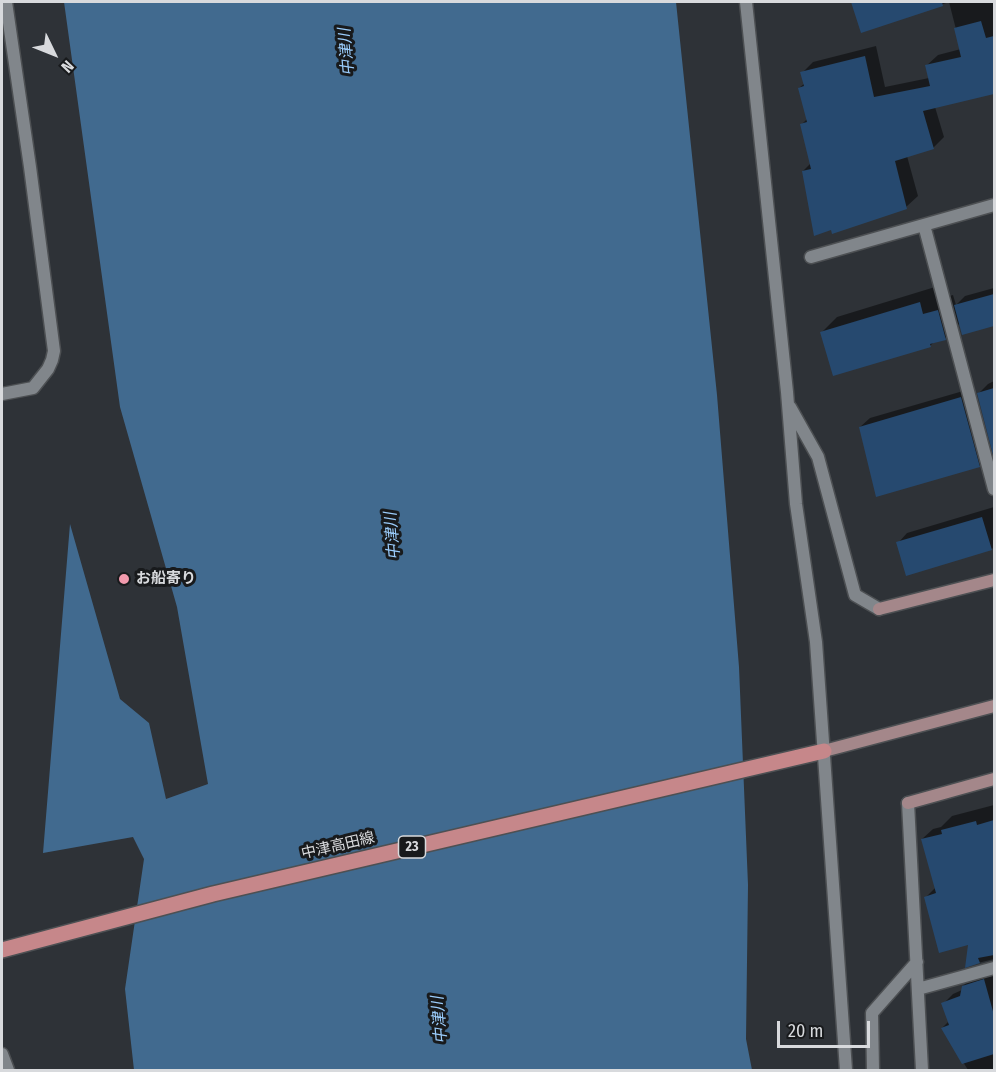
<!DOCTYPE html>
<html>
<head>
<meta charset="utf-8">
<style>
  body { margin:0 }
  #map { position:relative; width:996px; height:1072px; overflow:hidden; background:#2e3237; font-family:"Fira Sans Condensed",sans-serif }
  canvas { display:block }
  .frame { position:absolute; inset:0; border:3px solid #d8dadd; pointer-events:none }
  .north { position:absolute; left:24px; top:24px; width:60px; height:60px; -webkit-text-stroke:4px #181a1c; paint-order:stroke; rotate:133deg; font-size:16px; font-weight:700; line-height:24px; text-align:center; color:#d8dadd }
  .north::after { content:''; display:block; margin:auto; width:21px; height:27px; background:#d8dadd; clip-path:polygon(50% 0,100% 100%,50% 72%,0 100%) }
  .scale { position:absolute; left:777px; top:1021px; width:93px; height:27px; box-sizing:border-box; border:3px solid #d8dadd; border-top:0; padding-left:8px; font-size:18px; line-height:21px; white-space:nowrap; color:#d8dadd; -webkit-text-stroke:4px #181a1c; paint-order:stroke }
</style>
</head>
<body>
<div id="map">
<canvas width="996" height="1072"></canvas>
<div class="frame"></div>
<div class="north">N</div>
<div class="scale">20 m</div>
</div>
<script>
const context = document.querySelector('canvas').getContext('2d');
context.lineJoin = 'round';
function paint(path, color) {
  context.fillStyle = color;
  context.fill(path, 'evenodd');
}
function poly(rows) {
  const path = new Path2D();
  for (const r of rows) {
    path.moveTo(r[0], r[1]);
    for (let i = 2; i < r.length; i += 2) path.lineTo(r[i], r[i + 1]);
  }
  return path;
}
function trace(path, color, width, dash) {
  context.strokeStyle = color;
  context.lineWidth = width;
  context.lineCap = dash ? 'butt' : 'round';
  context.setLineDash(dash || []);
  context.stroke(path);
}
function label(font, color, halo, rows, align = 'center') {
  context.font = font + ' "Fira Sans Condensed","Noto Sans JP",sans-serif';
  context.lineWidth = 6;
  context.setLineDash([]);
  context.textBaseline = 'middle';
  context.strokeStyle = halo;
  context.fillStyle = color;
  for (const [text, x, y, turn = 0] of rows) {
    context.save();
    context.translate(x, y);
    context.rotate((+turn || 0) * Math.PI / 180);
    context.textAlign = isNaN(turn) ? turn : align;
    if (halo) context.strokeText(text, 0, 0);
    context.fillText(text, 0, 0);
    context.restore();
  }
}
paint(poly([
  [64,2,676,2,717,395,739,667,748,885,746,1039,752,1070,134,1070,125,989,144,859,133,837,43,853,70,524,120,699,149,723,166,799,208,784,177,607,120,407]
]), '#416a8f');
paint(poly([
  [852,2,994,2,994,93,935,107,944,137,933,148,907,156,918,196,906,207,803,171,811,163,802,124,807,119,799,88,805,83,802,73,813,62,876,46,885,87,929,78,926,66,938,55,961,49,949,2,862,32],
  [935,287,938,299,953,295,956,305,965,296,994,288,994,325,963,334,960,323,945,338,934,342,930,346,822,332,837,317],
  [994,381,994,453,979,393,988,384],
  [970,389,988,457,979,466,860,427,870,418],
  [994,507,994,548,907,574,898,543,907,533],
  [994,805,994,959,966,966,970,943,926,897,936,887,922,839,933,829,941,827,952,816],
  [994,969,994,1070,968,1070,942,1028,949,1021,943,1004,953,994,962,990,963,986,974,976]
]), '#0007');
paint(poly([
  [851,2,942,2,943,6,861,33],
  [981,21,986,38,994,36,994,94,923,111,934,149,895,161,907,209,832,234,831,230,814,236,802,171,811,169,800,124,807,122,798,88,804,86,800,72,865,56,874,97,930,86,925,65,961,57,954,28],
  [994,294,994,326,962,335,954,305],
  [920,302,923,314,938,310,946,340,930,344,931,347,833,376,820,332],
  [994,388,994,459,977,393],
  [961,397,980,467,876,497,859,427],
  [982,517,992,550,906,576,896,542],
  [994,820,994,955,978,958,980,963,965,968,968,945,939,953,924,897,936,893,921,839,942,834,941,830,976,821,977,825],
  [984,979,994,1015,994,1054,962,1064,941,1028,949,1025,941,1003,960,996,962,986]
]), '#26496f');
const street = poly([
  [746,2,787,392,796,504,816,642,846,1070],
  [924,225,994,489],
  [811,257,994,205],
  [2,394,33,388,48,369,52,360,54,351,30,167,6,2],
  [790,407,818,457,855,595,879,609],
  [908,803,922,1070],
  [918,989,994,968],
  [2,1054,8,1070],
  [873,1070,872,1013,917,962]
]);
const secondary = poly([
  [879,609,994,580],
  [824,751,994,706],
  [908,803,994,779]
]);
const primary = poly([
  [2,950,213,894,824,751]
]);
trace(street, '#4d5053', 15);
trace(secondary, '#4d5053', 15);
trace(primary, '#4d5053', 18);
trace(street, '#81868b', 12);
trace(secondary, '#a4878a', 12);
trace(primary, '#c6878a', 15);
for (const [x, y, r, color] of [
  [124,579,6,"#f29aad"]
]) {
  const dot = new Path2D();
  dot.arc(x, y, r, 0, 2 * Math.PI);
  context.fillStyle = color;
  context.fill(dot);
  trace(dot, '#181a1c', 2);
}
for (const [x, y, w] of [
  [412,847,27]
]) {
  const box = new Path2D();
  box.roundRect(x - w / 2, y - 11, w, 22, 4.5);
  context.fillStyle = '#181a1c';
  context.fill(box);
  trace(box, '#d8dadd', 1.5);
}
label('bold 14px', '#d8dadd', null, [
  ["23",412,847]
]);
label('bold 15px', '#d8dadd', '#181a1c', [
  ["お船寄り",136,579]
], 'left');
label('15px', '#d8dadd', '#181a1c', [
  ["中津高田線",338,846,-13]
]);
label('italic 16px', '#9bcdfc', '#181a1c', [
  ["中津川",347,52,-95],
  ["中津川",393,536,-95],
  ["中津川",440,1020,-95]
]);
</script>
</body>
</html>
